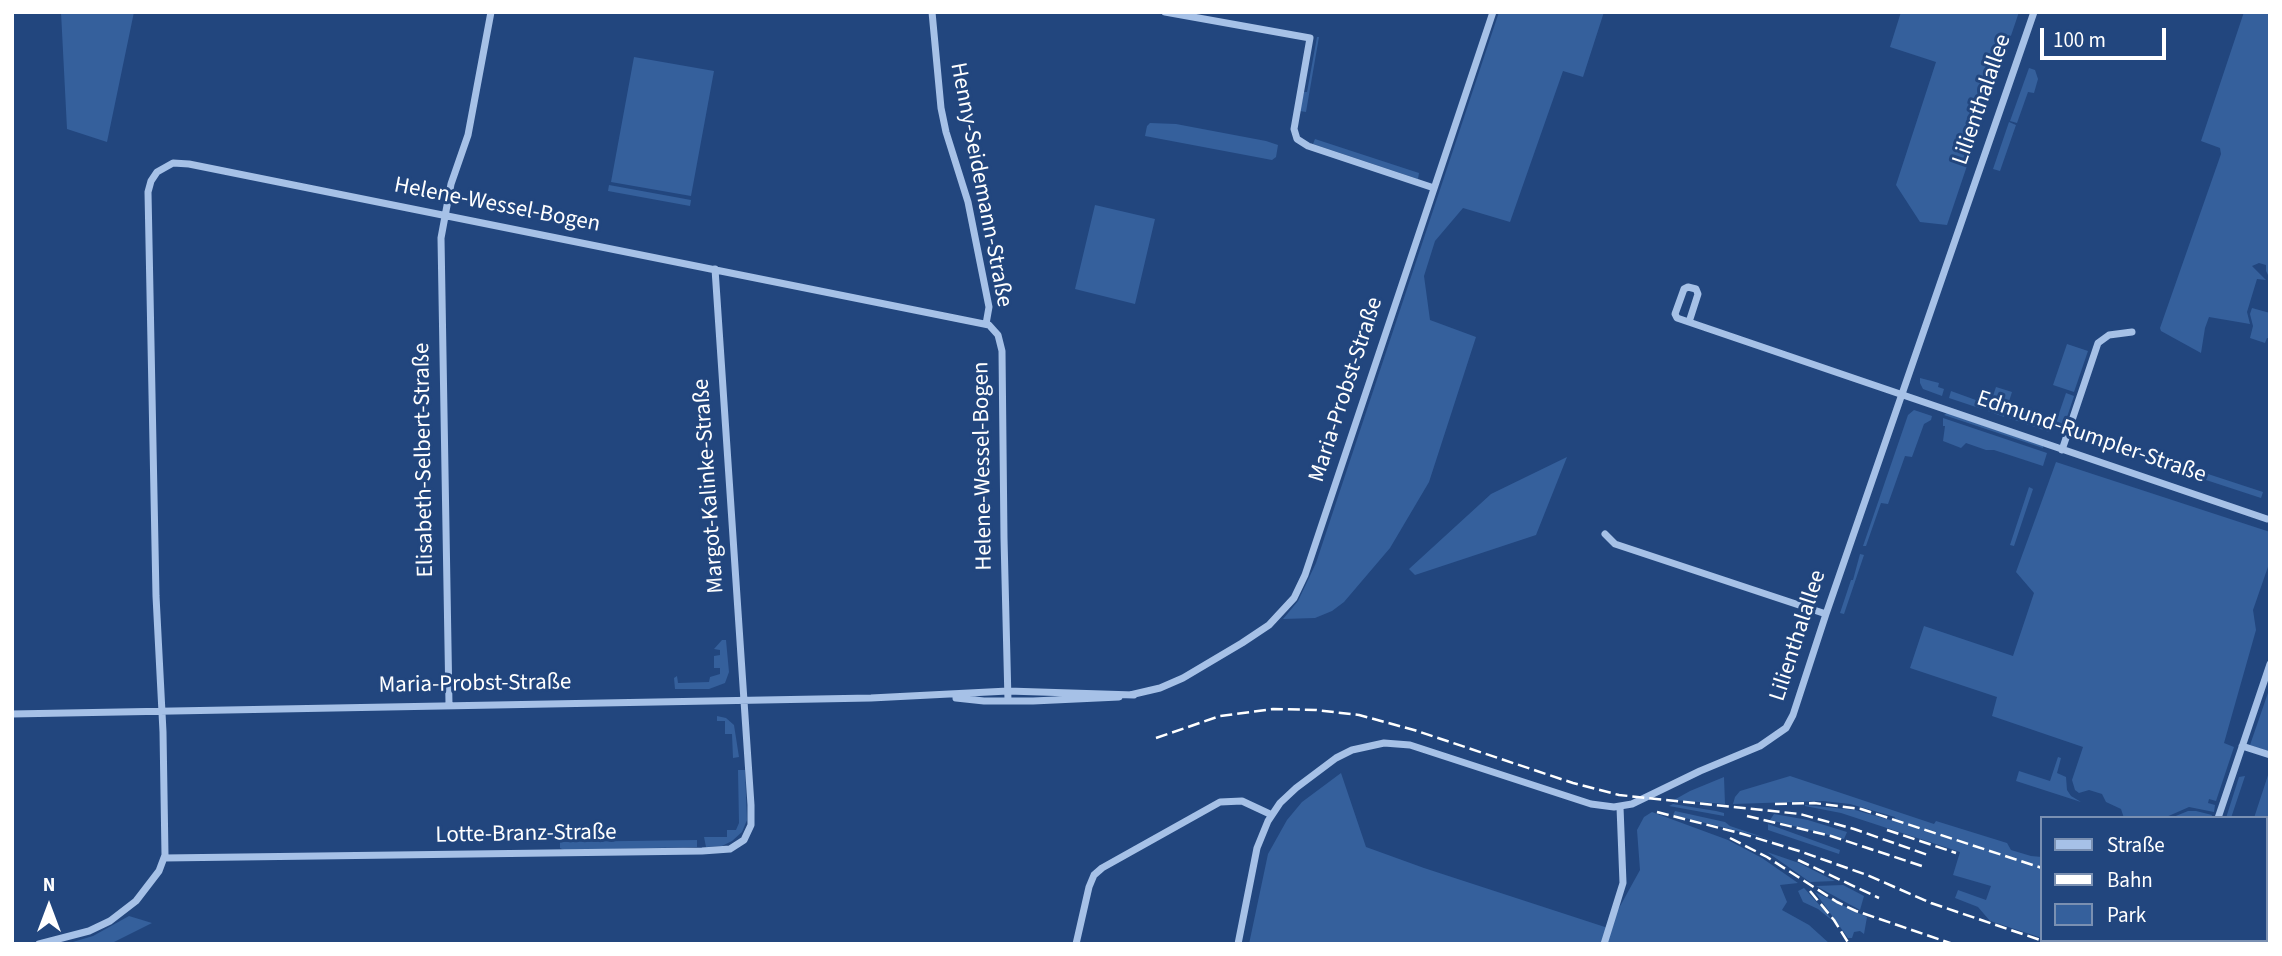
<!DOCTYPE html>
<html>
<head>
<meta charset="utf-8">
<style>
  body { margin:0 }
  #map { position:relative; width:2282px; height:956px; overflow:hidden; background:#22467e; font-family:"Source Sans 3",sans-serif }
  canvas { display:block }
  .frame { position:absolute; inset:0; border:14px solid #fff; pointer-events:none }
  .legend { position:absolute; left:2040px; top:816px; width:228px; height:126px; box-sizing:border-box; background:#22467e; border:2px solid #7a90b2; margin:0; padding:9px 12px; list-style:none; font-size:21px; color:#fff }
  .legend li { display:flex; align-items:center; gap:14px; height:35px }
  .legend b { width:35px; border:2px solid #7a90b2 }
  .north { position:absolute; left:14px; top:872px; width:70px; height:70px; -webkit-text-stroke:5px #22467e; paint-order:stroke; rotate:0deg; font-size:19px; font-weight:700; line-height:28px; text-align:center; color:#fff }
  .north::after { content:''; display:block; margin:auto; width:24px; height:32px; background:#fff; clip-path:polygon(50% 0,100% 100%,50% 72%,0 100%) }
  .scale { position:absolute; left:2040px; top:28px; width:126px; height:32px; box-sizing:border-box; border:4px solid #fff; border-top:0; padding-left:9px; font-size:21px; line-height:24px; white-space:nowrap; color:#fff; -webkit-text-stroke:5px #22467e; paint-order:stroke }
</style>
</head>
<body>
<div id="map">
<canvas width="2282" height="956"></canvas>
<div class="frame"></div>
<ul class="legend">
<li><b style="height:9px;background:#a6c1e7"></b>Straße</li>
<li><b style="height:9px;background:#fff"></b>Bahn</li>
<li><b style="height:19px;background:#35609c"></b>Park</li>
</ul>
<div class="north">N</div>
<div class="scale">100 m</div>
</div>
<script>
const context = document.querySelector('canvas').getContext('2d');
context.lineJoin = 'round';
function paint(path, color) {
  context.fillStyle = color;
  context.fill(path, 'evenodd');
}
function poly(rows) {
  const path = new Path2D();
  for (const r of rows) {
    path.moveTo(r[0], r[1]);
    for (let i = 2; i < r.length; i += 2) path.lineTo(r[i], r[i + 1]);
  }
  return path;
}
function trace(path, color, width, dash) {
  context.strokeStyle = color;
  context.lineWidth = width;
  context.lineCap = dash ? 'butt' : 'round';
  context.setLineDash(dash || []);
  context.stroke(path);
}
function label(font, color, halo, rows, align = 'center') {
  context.font = font + ' "Source Sans 3",sans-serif';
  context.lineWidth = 6;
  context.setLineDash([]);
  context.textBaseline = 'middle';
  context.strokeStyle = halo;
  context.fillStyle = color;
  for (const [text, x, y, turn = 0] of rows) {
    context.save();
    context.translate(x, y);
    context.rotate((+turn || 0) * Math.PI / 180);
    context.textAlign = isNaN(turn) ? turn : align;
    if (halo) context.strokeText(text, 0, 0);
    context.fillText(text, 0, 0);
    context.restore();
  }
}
paint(poly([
  [61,12,134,12,107,142,67,129],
  [1499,12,1604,12,1583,77,1563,71,1510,222,1463,208,1435,241,1424,276,1430,320,1476,337,1429,482,1390,548,1344,602,1332,611,1315,618,1283,619,1298,601,1316,563],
  [1901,12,2019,12,1947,225,1920,222,1896,185,1936,62,1890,47],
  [2244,12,2270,12,2270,279,2266,271,2266,265,2259,263,2252,266,2266,280,2257,279,2247,312,2250,324,2209,317,2205,328,2201,353,2161,331,2160,328,2221,154,2220,148,2201,141],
  [1317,37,1319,37,1306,112,1300,111,1304,92,1307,92],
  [634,57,714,71,691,196,611,182],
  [2029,68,2035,70,2038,79,2034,93,2028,92,2017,123,2010,121],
  [2009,122,2016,125,2000,171,1993,169],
  [1150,123,1176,124,1266,141,1278,145,1276,157,1272,160,1145,136,1147,126],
  [1315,139,1419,173,1418,179,1313,144],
  [609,185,691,200,690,206,608,191],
  [1095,205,1155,219,1135,304,1075,289],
  [2252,308,2270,313,2270,338,2267,338,2265,343,2250,338,2253,326,2250,314],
  [2067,344,2088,351,2074,392,2053,385],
  [1920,378,1939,383,1938,387,1944,389,1942,396,1923,389,1920,383],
  [1996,387,2012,392,2004,417,1988,411],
  [1951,391,1984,403,1982,409,1949,398],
  [2066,393,2074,396,2063,429,2055,425],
  [2013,405,2053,420,2049,432,2009,418],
  [1914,410,1932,416,1931,420,1924,424,1912,457,1905,456,1888,504,1881,503,1866,546,1863,546,1908,415],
  [1947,413,2043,446,2043,448,1944,415],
  [1943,418,2047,453,2043,466,1994,450,1986,450,1966,443,1961,448,1943,441,1945,426,1943,426],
  [1567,457,1536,535,1415,575,1409,569,1491,494],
  [2056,462,2270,532,2270,561,2253,610,2256,630,2224,743,2234,747,2216,801,2209,799,2208,803,2215,805,2214,812,2189,807,2164,818,2124,818,2121,809,2106,802,2102,794,2089,790,2079,793,2075,790,2072,780,2083,747,1992,716,1997,697,1910,668,1924,626,2013,656,2034,593,2016,572],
  [2208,474,2263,492,2261,498,2206,480],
  [2029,487,2033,489,2014,546,2010,545],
  [1860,554,1864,555,1844,614,1840,613,1851,580,1853,580],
  [722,640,726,640,729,672,725,683,709,689,675,689,674,678,677,676,678,683,709,682,710,677,720,674,720,668,714,668,714,656,720,655,720,650,714,649],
  [2270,687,2270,750,2267,751,2250,745],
  [717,716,726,718,734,725,739,757,733,758,732,734,725,734,725,721,717,721],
  [2058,757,2061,758,2057,773,2066,777,2067,790,2071,796,2081,802,2016,781,2019,771,2050,781],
  [2270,769,2270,838,2266,836,2266,818,2254,818],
  [738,770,745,770,747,820,742,832,732,841,722,846,706,847,704,837,727,837,727,830,736,830,739,823],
  [1341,773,1366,847,1424,868,1608,928,1640,870,1637,830,1644,817,1652,812,1728,840,1762,858,1798,883,1780,885,1787,902,1782,910,1809,925,1830,944,1249,944,1268,854,1287,820,1302,802],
  [1790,776,1934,824,1936,821,2007,843,2011,850,2031,856,2042,857,2042,938,1990,921,1978,907,1955,898,1958,890,1986,900,1991,886,1953,875,1960,852,1841,813,1805,806,1805,805,1855,810,1894,821,1895,817,1850,804,1823,801,1733,804,1735,797,1740,791],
  [2245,776,2231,818,2226,818,2239,777],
  [1724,777,1725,804,1674,800,1690,791],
  [1673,804,1716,811,1724,813,1724,816,1669,806],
  [1675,811,1725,822,1730,826,1840,863,1762,837,1673,815],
  [2188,811,2196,811,2212,815,2211,818,2171,818],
  [1774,814,1808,820,1847,832,1844,839,1770,820],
  [1768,824,1840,850,1839,854,1768,830],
  [697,840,697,847,564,850,560,848,560,842],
  [1767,852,1799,863,1835,881,1810,882],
  [1843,885,1864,896,1860,910,1816,886],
  [1804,888,1824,910,1833,921,1818,909,1803,902,1798,891],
  [1815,892,1867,917,1864,934,1860,931,1854,932,1852,938,1848,938],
  [129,916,152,923,110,944,66,944,93,936]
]), '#35609c');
trace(poly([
  [932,12,941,108,946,132,968,202,989,307,986,324],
  [1165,12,1310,38,1294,129,1297,139,1308,146,1434,188],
  [1689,322,1698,294,1696,289,1688,287,1684,289,1675,314,1677,318,2267,519],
  [2062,450,2098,343,2109,335,2132,332],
  [1605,534,1615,544,1826,614],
  [1130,695,1160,688,1183,678,1242,643,1269,625,1294,598,1305,575,1493,12],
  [956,698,984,701,1033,701,1119,697],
  [449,704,441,238,451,184,468,135,491,12],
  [12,714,871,698,1008,691,1134,695],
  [2242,746,2270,755],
  [2218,818,2270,664],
  [164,858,702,851,730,849,744,840,751,825,751,805,715,269],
  [39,944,89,931,110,921,136,901,159,871,165,855,163,732,156,596,148,192,151,181,157,172,173,163,189,164,989,325,998,335,1002,351,1004,538,1008,701],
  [1076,944,1089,887,1094,875,1102,868,1220,802,1242,801,1272,815],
  [1238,944,1257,848,1268,821,1280,803,1296,788,1336,758,1352,750,1384,743,1410,745,1591,804,1614,807,1632,804,1700,771,1760,746,1786,728,1793,715,1826,614,2034,12],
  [1604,944,1623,883,1620,807],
  [2176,944,2177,940]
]), '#a6c1e7', 7);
trace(poly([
  [1156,738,1220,716,1273,709,1316,710,1359,715,1414,730,1573,783,1619,795,1800,814,1854,829,1928,855],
  [1775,804,1814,803,1861,809,2042,868],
  [1657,812,1743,834,1799,851,1867,875,1931,903,2052,944],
  [1747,816,1831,836,1925,867],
  [1887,830,1956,853],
  [1730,838,1767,857,1837,902,1856,911,1953,944],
  [1798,860,1879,898],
  [1810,891,1834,920,1849,944]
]), '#fff', 2.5, [12, 5]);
label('23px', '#fff', '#22467e', [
  ["Lilienthalallee",1983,100,-71],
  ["Henny-Seidemann-Straße",980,185,79],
  ["Helene-Wessel-Bogen",497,206,11],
  ["Maria-Probst-Straße",1347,390,-72],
  ["Edmund-Rumpler-Straße",2091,438,19],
  ["Elisabeth-Selbert-Straße",425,460,-91],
  ["Helene-Wessel-Bogen",984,466,-91],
  ["Margot-Kalinke-Straße",710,486,-94],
  ["Lilienthalallee",1799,636,-72],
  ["Maria-Probst-Straße",475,685,-1],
  ["Lotte-Branz-Straße",526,835,-1]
]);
</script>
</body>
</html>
